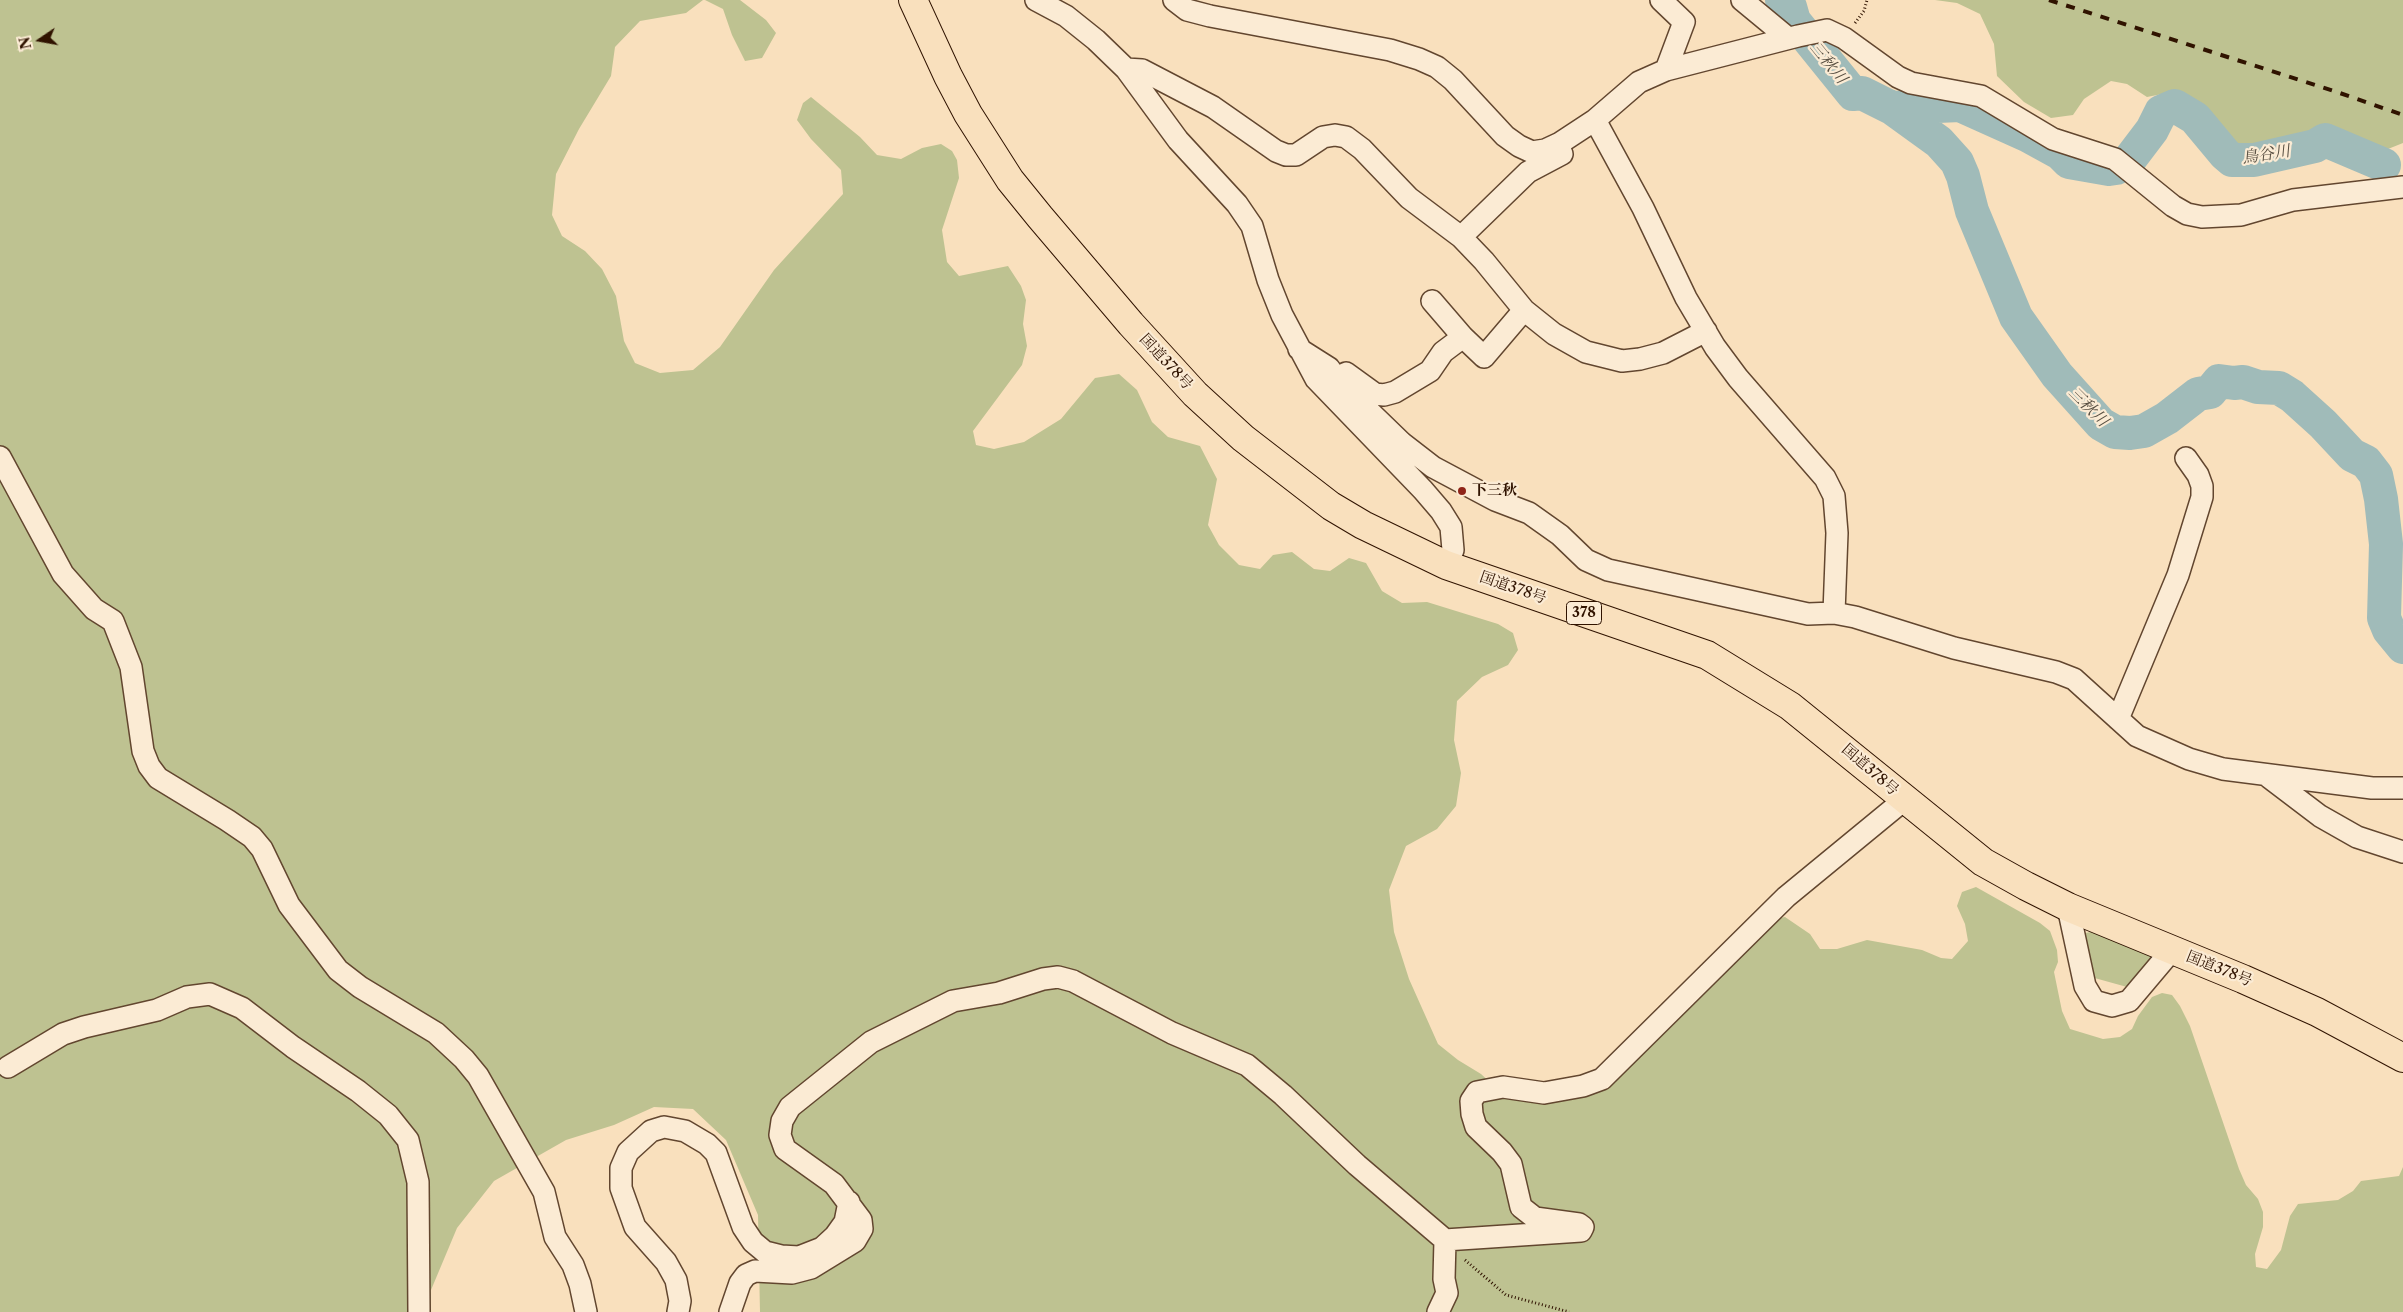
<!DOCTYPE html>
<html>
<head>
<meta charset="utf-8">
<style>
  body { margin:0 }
  #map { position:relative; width:2403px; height:1312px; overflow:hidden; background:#f9e0bd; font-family:"Libre Caslon Text",serif }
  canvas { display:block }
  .north { position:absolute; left:15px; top:15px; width:50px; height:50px; -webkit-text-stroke:4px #fbebd4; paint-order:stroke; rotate:258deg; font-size:14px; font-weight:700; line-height:20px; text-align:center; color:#301300 }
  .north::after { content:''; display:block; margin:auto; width:18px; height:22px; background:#301300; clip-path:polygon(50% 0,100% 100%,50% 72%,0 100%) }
</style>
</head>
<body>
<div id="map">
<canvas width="2403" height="1312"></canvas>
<div class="north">N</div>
</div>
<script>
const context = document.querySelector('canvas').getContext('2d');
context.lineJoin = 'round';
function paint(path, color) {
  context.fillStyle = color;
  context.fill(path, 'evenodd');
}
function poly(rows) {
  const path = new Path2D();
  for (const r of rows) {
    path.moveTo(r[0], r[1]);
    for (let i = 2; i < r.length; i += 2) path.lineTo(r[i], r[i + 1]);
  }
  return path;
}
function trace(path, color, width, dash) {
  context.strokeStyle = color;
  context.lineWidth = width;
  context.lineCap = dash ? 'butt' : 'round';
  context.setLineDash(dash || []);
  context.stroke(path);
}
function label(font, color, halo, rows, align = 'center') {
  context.font = font + ' "Libre Caslon Text","Noto Serif JP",serif';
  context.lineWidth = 4.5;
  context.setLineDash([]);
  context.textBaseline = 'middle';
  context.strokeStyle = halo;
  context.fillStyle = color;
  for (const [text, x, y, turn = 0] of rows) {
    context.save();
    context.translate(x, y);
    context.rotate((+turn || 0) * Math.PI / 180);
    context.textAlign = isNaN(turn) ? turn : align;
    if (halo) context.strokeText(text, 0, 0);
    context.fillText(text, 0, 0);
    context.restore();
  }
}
paint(poly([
  [0,0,703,0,686,13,640,21,615,47,611,76,579,129,556,174,552,215,562,236,585,251,602,269,616,296,624,341,635,363,660,373,693,370,720,347,774,270,843,194,841,170,811,139,797,120,803,103,811,97,860,137,877,155,901,159,922,148,941,144,952,151,957,160,959,178,942,230,947,262,959,276,1008,266,1021,286,1026,300,1023,324,1027,346,1022,365,973,431,976,445,994,449,1024,442,1061,419,1095,378,1119,374,1137,390,1152,422,1168,437,1200,446,1217,479,1208,525,1219,545,1239,565,1260,569,1273,555,1292,552,1314,569,1330,571,1349,558,1366,563,1382,591,1402,603,1427,602,1498,624,1513,633,1518,650,1508,665,1482,677,1457,701,1454,740,1461,773,1456,806,1437,829,1406,846,1389,890,1394,932,1409,979,1438,1044,1458,1060,1481,1074,1506,1097,1528,1102,1574,1096,1761,922,1785,917,1810,934,1820,949,1837,949,1867,940,1922,950,1941,958,1952,959,1968,941,1965,924,1957,906,1962,892,1976,887,2040,923,2050,931,2057,950,2058,962,2054,972,2062,1011,2070,1029,2103,1039,2120,1037,2132,1029,2138,1016,2152,997,2162,993,2172,995,2180,1006,2190,1026,2239,1169,2246,1185,2258,1199,2263,1212,2263,1227,2255,1254,2256,1267,2267,1269,2281,1250,2290,1216,2298,1204,2338,1200,2353,1191,2361,1181,2399,1176,2403,1167,2403,1312,760,1312,758,1215,726,1140,693,1109,654,1107,614,1125,566,1140,494,1181,457,1228,431,1290,431,1312,0,1312],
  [705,0,740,0,766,20,776,33,762,58,745,61,732,35,723,9],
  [1935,0,2403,0,2403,143,2383,151,2327,127,2309,137,2269,146,2242,147,2227,141,2212,116,2196,100,2182,93,2167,93,2147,97,2127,84,2111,81,2084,99,2073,115,2051,118,2024,102,1997,76,1994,44,1980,14,1957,3],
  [2091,932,2147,953,2152,959,2127,987,2091,977,2083,939,2085,933]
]), '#bec291');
trace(poly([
  [1782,0,1790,7,1794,21,1853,94,1862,93,1892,108,1939,142,1957,162,1963,176,1972,211,2016,317,2057,375,2101,424,2115,432,2130,433,2144,431,2167,418,2198,394,2210,392,2219,381,2234,383,2243,382,2258,387,2279,388,2292,396,2323,424,2352,455,2366,462,2376,475,2381,499,2386,544,2384,618,2389,630,2403,647],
  [1892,108,1960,105,2029,136,2060,153,2069,162,2109,169,2116,168],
  [2130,159,2152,130,2161,112,2175,106,2195,118,2225,154,2232,160,2254,160,2315,146,2325,140,2384,165]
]), '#a0bbb9', 34);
const minor = poly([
  [1036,0,1066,16,1096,40,1126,69,1178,140,1237,204,1252,226,1268,280,1282,315,1316,379,1423,490,1441,511,1451,527,1453,550,1446,565],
  [1174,0,1187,10,1210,16,1390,50,1419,59,1437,67,1453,80,1505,136,1519,146,1532,152,1545,150,1560,143,1595,120,1639,82,1666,70,1798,36,1827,30,1844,38,1898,77,1911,83,1981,96,2053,139,2115,159,2173,206,2187,214,2202,217,2241,215,2293,200,2403,187],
  [1661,0,1684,22,1666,70],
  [1742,0,1788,38],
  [1126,69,1142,70,1213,107,1276,151,1286,155,1296,155,1323,137,1335,135,1346,137,1362,149,1409,198,1461,237,1484,261,1524,310,1554,334,1586,352,1622,361,1640,359,1663,353,1706,331],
  [1595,120,1643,208,1686,298,1715,347,1738,378,1825,478,1834,496,1837,533,1834,613],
  [1461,237,1528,172,1562,154],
  [1432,301,1463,337,1484,357,1524,310],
  [1299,349,1329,368,1340,383,1402,443,1433,467,1495,500,1529,513,1560,535,1586,560,1608,570,1808,614,1834,613,1855,617,1954,648,2056,672,2074,679,2137,736,2189,759,2223,769,2372,788,2403,788],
  [1346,373,1375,394,1384,395,1395,392,1430,371,1443,352,1463,337],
  [0,457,63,574,94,609,113,621,131,667,143,751,149,766,158,778,227,820,252,837,262,849,289,905,338,970,360,987,436,1033,464,1059,478,1076,544,1192,555,1237,573,1265,580,1284,586,1312],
  [2118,719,2178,575,2202,497,2202,486,2198,475,2186,458],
  [2266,775,2320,816,2357,837,2403,852],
  [2068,907,2085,986,2094,1001,2112,1006,2129,1001,2172,950],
  [8,1067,63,1034,84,1027,157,1010,187,997,210,994,242,1008,293,1047,358,1091,388,1115,408,1140,418,1182,419,1312],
  [678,1312,680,1301,676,1280,666,1262,635,1227,621,1188,621,1168,628,1152,651,1131,664,1127,685,1131,707,1144,716,1153,743,1227,753,1242,765,1252,781,1256,799,1257,822,1248,835,1236,845,1222,849,1202],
  [730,1312,740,1283,746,1275,755,1271,792,1273,811,1268,855,1241,862,1229,861,1220,834,1184,785,1149,780,1135,782,1121,790,1107,871,1042,953,1001,999,993,1043,979,1058,977,1073,981,1172,1033,1247,1065,1283,1095,1357,1165,1445,1240,1581,1231,1583,1227,1579,1224,1535,1218,1521,1207,1511,1164,1502,1152,1476,1127,1472,1114,1471,1101,1477,1092,1503,1087,1544,1093,1583,1086,1602,1079,1786,897,1904,800],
  [1438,1312,1447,1293,1444,1279,1445,1240]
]);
const highway = poly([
  [913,0,948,76,968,114,1010,180,1040,217,1131,324,1195,394,1243,438,1331,506,1363,525,1446,565,1707,655,1790,706,1983,862,2026,886,2068,907,2243,979,2317,1012,2403,1058]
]);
trace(minor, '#62462f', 24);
trace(highway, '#301300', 30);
trace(poly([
  [1855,23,1864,11,1867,0],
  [1465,1260,1506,1295,1569,1312]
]), '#301300', 3, [1, 2.5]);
trace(minor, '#fbebd4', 21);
trace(highway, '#f9e0bd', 28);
trace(poly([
  [2049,0,2334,91,2403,115]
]), '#301300', 4, [9, 9]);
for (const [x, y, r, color] of [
  [1462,491,5,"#8f2418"]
]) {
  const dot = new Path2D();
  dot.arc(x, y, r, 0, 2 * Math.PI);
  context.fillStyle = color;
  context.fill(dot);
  trace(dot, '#fbebd4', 2);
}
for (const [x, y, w] of [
  [1584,613,35]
]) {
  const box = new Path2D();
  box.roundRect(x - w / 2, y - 11.5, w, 23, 4);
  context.fillStyle = '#fbebd4';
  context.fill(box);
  trace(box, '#301300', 1);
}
label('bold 14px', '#301300', null, [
  ["378",1584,613]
]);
label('15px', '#301300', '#fbebd4', [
  ["国道378号",1166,362,47],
  ["国道378号",1513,588,19],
  ["国道378号",1870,770,41],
  ["国道378号",2219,969,22]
]);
label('bold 15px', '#301300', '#fbebd4', [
  ["下三秋",1472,491]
], 'left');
label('italic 16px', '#574e41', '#fbebd4', [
  ["三秋川",1828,63,51],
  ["鳥谷川",2266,155,-9],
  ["三秋川",2088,407,45]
]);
</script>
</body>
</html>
